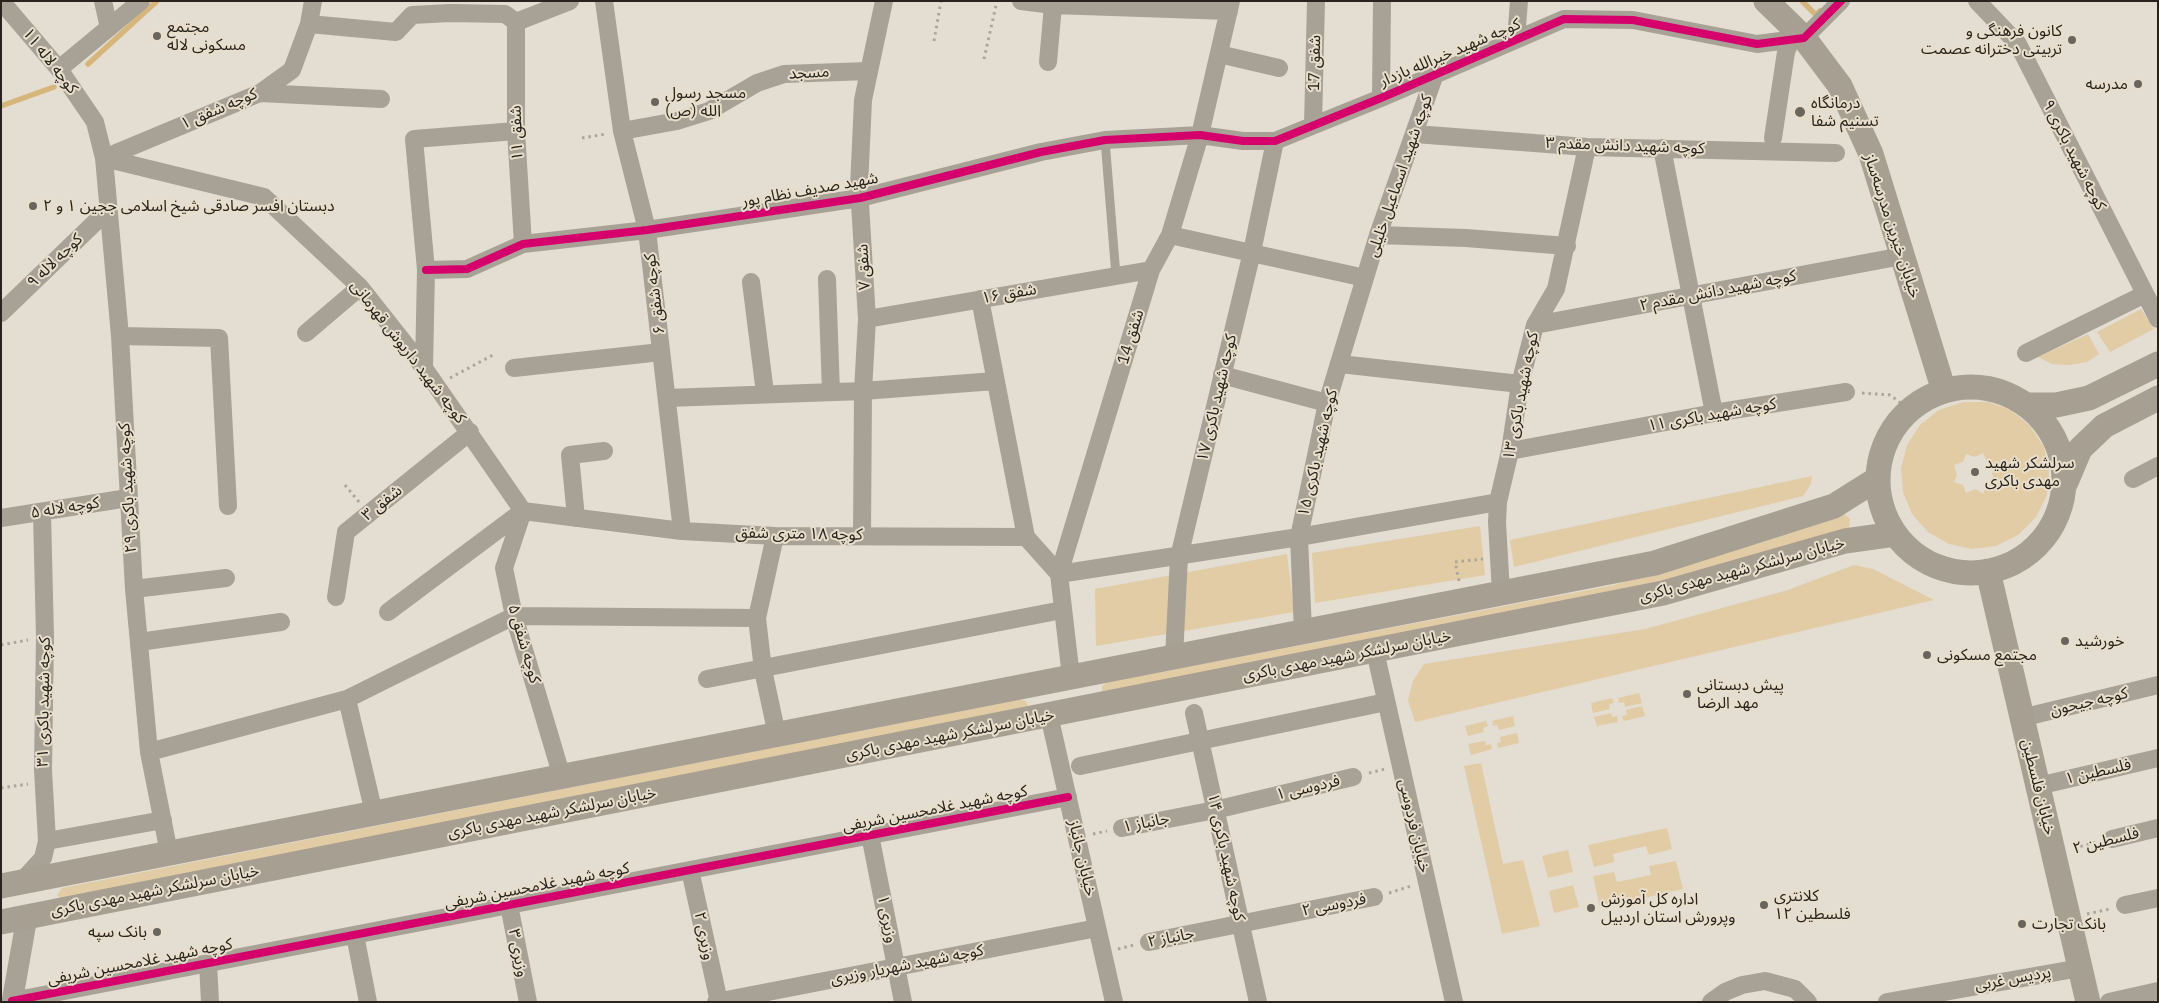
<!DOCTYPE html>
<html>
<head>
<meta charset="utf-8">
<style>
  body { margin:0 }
  #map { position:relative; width:2159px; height:1003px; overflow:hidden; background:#e3ddd2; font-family:"IBM Plex Sans",sans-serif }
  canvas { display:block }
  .frame { position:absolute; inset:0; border:2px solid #28231d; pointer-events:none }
</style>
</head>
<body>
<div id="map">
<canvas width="2159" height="1003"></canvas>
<div class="frame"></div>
</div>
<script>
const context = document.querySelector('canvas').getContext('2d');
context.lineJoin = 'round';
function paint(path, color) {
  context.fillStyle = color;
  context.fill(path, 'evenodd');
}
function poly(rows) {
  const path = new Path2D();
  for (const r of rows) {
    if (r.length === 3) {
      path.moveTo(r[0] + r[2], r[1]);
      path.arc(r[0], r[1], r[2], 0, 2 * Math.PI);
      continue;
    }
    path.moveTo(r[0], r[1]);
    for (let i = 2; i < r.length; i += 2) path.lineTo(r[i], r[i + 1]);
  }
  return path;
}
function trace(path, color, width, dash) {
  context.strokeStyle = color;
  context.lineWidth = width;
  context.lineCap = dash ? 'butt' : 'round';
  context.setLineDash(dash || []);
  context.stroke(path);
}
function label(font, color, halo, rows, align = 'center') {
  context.font = font + ' "IBM Plex Sans","Noto Sans Arabic",sans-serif';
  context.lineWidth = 4;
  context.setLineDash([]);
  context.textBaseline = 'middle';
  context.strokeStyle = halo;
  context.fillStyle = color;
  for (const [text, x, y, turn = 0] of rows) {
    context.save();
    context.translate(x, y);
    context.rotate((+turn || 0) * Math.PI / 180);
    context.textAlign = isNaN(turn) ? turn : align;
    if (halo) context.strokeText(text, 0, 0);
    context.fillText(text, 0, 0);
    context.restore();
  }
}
paint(poly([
  [2141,309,2154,329,2110,352,2097,332],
  [2088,334,2099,354,2087,362,2069,365,2052,364,2038,357],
  [1963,402,1988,402,2011,410,2030,426,2044,447,2049,471,2047,495,2036,517,2018,535,1996,546,1972,549,1949,544,1928,532,1912,514,1903,492,1901,468,1907,445,1920,425,1939,410],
  [1983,453,1987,462,1995,465,1992,474,1996,482,1987,485,1983,494,1976,489,1966,493,1963,485,1954,482,1957,475,1954,465,1963,462,1966,454,1975,457],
  [1812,476,1811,484,1803,496,1514,567,1510,540],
  [1844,514,1850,519,1849,528,1669,581,1102,692,1102,686,1108,682,1614,585],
  [1480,526,1485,575,1315,603,1312,553],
  [1287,554,1294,612,1096,646,1095,589],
  [1854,565,1873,569,1934,600,1415,722,1408,700,1413,681,1424,664,1645,629,1788,590],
  [1639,693,1642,703,1625,707,1624,702,1619,703,1618,698],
  [1612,698,1614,703,1609,704,1610,709,1593,713,1591,703],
  [1018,699,1026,701,1029,709,61,899,57,895,62,888],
  [1642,706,1645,716,1624,721,1622,716,1627,715,1626,710],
  [1611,713,1612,717,1617,716,1618,722,1597,726,1594,717],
  [1513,716,1515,726,1499,730,1497,725,1493,726,1492,721],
  [1486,721,1488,726,1483,728,1484,732,1468,736,1465,726],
  [1517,733,1519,743,1498,748,1497,743,1501,742,1500,737],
  [1485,741,1486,745,1491,744,1492,749,1471,755,1468,744],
  [1481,763,1503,864,1523,860,1540,926,1502,934,1464,766],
  [1667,828,1672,849,1649,855,1646,846,1613,854,1614,862,1594,867,1588,845],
  [1568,850,1573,872,1548,878,1542,856],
  [1676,861,1683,889,1600,908,1593,876,1614,872,1617,882,1651,875,1649,866],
  [1573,885,1579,907,1554,913,1549,891]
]), '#e2cca5');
trace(poly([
  [1802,1,1816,15,1820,11],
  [88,64,157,1],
  [1,106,54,87]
]), '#d6b67b', 5.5);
trace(poly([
  [934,41,941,1],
  [984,59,997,1],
  [582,138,606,134],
  [450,378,493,355],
  [1862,393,1890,395,1910,410],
  [345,485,359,502],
  [1459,581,1455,562,1483,559],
  [1,645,28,640],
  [1369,773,1385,769],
  [1,788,28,784],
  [1093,834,1107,831],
  [2074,848,2097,842],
  [1389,893,1411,886],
  [2087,914,2110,909],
  [1118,949,1134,945]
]), '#aba69c', 3, [2.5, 4]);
trace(poly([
  [1105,140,1116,276]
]), '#a7a196', 9);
trace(poly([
  [1,1,59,69,95,122,104,158,120,336,134,589,149,752,169,853],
  [103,1,109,28],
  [604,1,622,131,647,230,682,531],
  [1021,1,1053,5,1229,11],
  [1977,1,2018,44,2158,319],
  [516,22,516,131,523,244],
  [309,24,396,32,412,15,450,13,505,14,516,22,570,1],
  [1516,39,1519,1],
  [1219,54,1279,68],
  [1048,62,1053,5],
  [59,69,141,1],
  [260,93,381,99],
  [1381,98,1382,1],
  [1313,125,1316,1],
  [622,131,677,121,709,111,757,83,784,74,868,71],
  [1415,134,1587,147,1836,153],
  [1773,138,1786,52,1791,40],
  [1662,148,1714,413],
  [104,158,264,197,360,287,424,368,523,511],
  [104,158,260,93,292,70,309,24,313,1],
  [1170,235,1365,278],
  [1378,235,1466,238,1567,246],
  [426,270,467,269,523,244,647,230,860,198,1041,152,1105,140,1200,135,1243,141,1275,141,1381,98,1564,19,1633,20,1757,44,1804,38,1841,1],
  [827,279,831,392],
  [751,282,765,393],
  [980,299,1026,537],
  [1,313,109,209],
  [867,319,1151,270],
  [1535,325,1902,256],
  [306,333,360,287],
  [120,336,219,338,228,506],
  [2026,353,2145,294],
  [1340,364,1520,384],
  [424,368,426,270,414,139,516,131],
  [514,368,661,352],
  [1222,375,1327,403],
  [667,398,863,391,995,381],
  [1510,451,1714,413,1846,392],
  [2133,479,2158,466],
  [523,511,682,531,775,536,1026,537,1059,574,1299,537,1498,502],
  [523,511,504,568,514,616,562,777],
  [1,518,128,498],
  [576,518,570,455,604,451],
  [862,535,863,391,867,319,859,187,863,100,884,1],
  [775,536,757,618,763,670,777,735],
  [134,589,226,578],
  [1501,593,1497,522,1498,502,1510,451,1520,384,1535,325,1556,289,1587,147],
  [336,597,346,532,470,432],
  [388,612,523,511],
  [1303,632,1299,537,1327,403,1378,235,1435,74],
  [139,642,281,622],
  [1375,651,1454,1002],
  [1174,657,1179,557,1252,252,1275,141],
  [1071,677,1059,574,1151,270,1170,235,1200,135,1231,1],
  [707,679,1062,610],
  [347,699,374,813],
  [1194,713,1258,1002],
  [1049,715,1114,1002],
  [2021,718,2158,685],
  [149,752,347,699,514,616,757,618],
  [1080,766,1386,702],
  [2038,786,2158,758],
  [1122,828,1215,810,1353,777],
  [870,835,903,1002],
  [2112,839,2158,828],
  [47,841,163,820],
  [690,870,719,1002],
  [21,882,43,858,47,841,43,770,45,637,42,513],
  [509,905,528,1002],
  [2125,905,2158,898],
  [355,935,368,1002],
  [1149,942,1374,897],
  [208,963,210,1002],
  [12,1001,1068,797],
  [716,1002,1097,928],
  [1711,1002,1725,992,1742,985,1765,981,1795,989,1808,1002],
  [1887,1002,2080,968],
  [2109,1002,2158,991]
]), '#a7a196', 18);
trace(poly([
  [12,1002,27,917]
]), '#a7a196', 21);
trace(poly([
  [1766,1,1804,38,1840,86,1871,154,1944,391],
  [1971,480,93],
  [2028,405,2056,405,2089,398,2158,364],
  [2066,482,2080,449,2104,426,2158,398],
  [1988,571,2088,1002],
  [1,886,1655,563,1834,506,1877,479],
  [1,922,1663,593,1845,541,1895,534]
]), '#a79f92', 25);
trace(poly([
  [426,270,467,269,523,244,647,230,860,198,1041,152,1105,140,1200,135,1243,141,1275,141,1381,98,1564,19,1633,20,1757,44,1804,38,1841,1],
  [12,1001,1068,797]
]), '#d6006c', 8);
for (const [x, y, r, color] of [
  [157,36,5,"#69645c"],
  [2072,40,5,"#69645c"],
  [2138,84,5,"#69645c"],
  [655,102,5,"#69645c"],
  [1800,112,6,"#69645c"],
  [33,206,5,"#69645c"],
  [1975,472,5,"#69645c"],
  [2065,641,5,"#69645c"],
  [1927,655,5,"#69645c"],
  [1687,694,5,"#69645c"],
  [1764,905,5,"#69645c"],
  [1591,908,5,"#69645c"],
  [2022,924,5,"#69645c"],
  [157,932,5,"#69645c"]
]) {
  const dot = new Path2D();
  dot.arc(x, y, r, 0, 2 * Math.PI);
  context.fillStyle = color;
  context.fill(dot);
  trace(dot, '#e9decc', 2);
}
label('16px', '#28231d', '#e9decc', [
  ["مجتمع",167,27],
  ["مسکونی لاله",167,45],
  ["کانون فرهنگی و",2062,31,"right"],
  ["تربیتی دخترانه عصمت",2062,49,"right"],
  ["مدرسه",2128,84,"right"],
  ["مسجد رسول",665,93],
  ["الله (ص)",665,111],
  ["درمانگاه",1811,103],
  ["تسنیم شفا",1811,121],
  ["دبستان افسر صادقی شیخ اسلامی ججین ۱ و ۲",43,206],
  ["سرلشکر شهید",1985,463],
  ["مهدی باکری",1985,481],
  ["خورشید",2075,641],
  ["مجتمع مسکونی",1937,655],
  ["پیش دبستانی",1697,685],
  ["مهد الرضا",1697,703],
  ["کلانتری",1774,896],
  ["۱۲ فلسطین",1774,914],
  ["اداره کل آموزش",1601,899],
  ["وپرورش استان اردبیل",1601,917],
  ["بانک تجارت",2032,924],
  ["بانک سپه",147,932,"right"]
], 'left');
label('16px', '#28231d', '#e9decc', [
  ["کوچه شهید خیرالله بازدار",1450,53,-23],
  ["کوچه لاله ۱۱",50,61,52],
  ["شفق 17",1315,63,-89],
  ["مسجد",809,73,-3],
  ["کوچه شفق ۱",219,109,-23],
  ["شفق ۱۱",517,133,-92],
  ["کوچه شهید دانش مقدم ۳",1625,146,2],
  ["کوچه شهید باکری ۹",2074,155,63],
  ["کوچه شهید اسماعیل خلیلی",1400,176,-71],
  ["شهید صدیف نظام پور",810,190,-10],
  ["خیابان خیرین مدرسه‌ساز",1892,226,72],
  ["کوچه لاله ۹",55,261,-44],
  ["شفق ۷",864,267,-93],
  ["کوچه شهید دانش مقدم ۲",1718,291,-11],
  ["کوچه شفق ۶",655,294,-97],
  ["شفق ۱۶",1009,294,-10],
  ["شفق 14",1131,337,-73],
  ["کوچه شهید داریوش قهرمانی",408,352,52],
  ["کوچه شهید باکری ۱۳",1521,396,-79],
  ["کوچه شهید باکری ۱۷",1217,398,-77],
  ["کوچه شهید باکری ۱۱",1712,415,-10],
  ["کوچه شهید باکری ۱۵",1318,453,-77],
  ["کوچه شهید باکری ۲۹",128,488,-93],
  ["شفق ۳",382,503,-39],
  ["کوچه لاله ۵",65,508,-9],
  ["کوچه ۱۸ متری شفق",799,534,1],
  ["خیابان سرلشکر شهید مهدی باکری",1742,570,-15],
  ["کوچه شفق ۵",524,644,74],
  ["خیابان سرلشکر شهید مهدی باکری",1347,656,-11],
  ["کوچه شهید باکری ۳۱",44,702,-89],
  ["کوچه جیحون",2089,702,-13],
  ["خیابان سرلشکر شهید مهدی باکری",950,735,-11],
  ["فلسطین ۱",2098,772,-13],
  ["خیابان فلسطین",2038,787,76],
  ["فردوسی ۱",1308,788,-13],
  ["کوچه شهید غلامحسین شریفی",935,809,-11],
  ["خیابان سرلشکر شهید مهدی باکری",552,813,-11],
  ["جانباز ۱",1146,823,-11],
  ["خیابان فردوسی",1414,826,77],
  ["فلسطین ۲",2106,841,-14],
  ["کوچه شهید باکری ۱۴",1226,857,78],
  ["خیابان جانباز",1082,858,77],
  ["کوچه شهید غلامحسین شریفی",537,886,-11],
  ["خیابان سرلشکر شهید مهدی باکری",155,891,-11],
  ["فردوسی ۲",1334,905,-11],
  ["وزیری ۱",887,919,79],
  ["وزیری ۲",704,936,78],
  ["جانباز ۲",1171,938,-11],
  ["وزیری ۳",518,953,79],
  ["کوچه شهید غلامحسین شریفی",140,962,-11],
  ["کوچه شهید شهریار وزیری",907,965,-11],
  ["پردیس غربی",2013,979,-10]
]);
</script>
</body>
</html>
